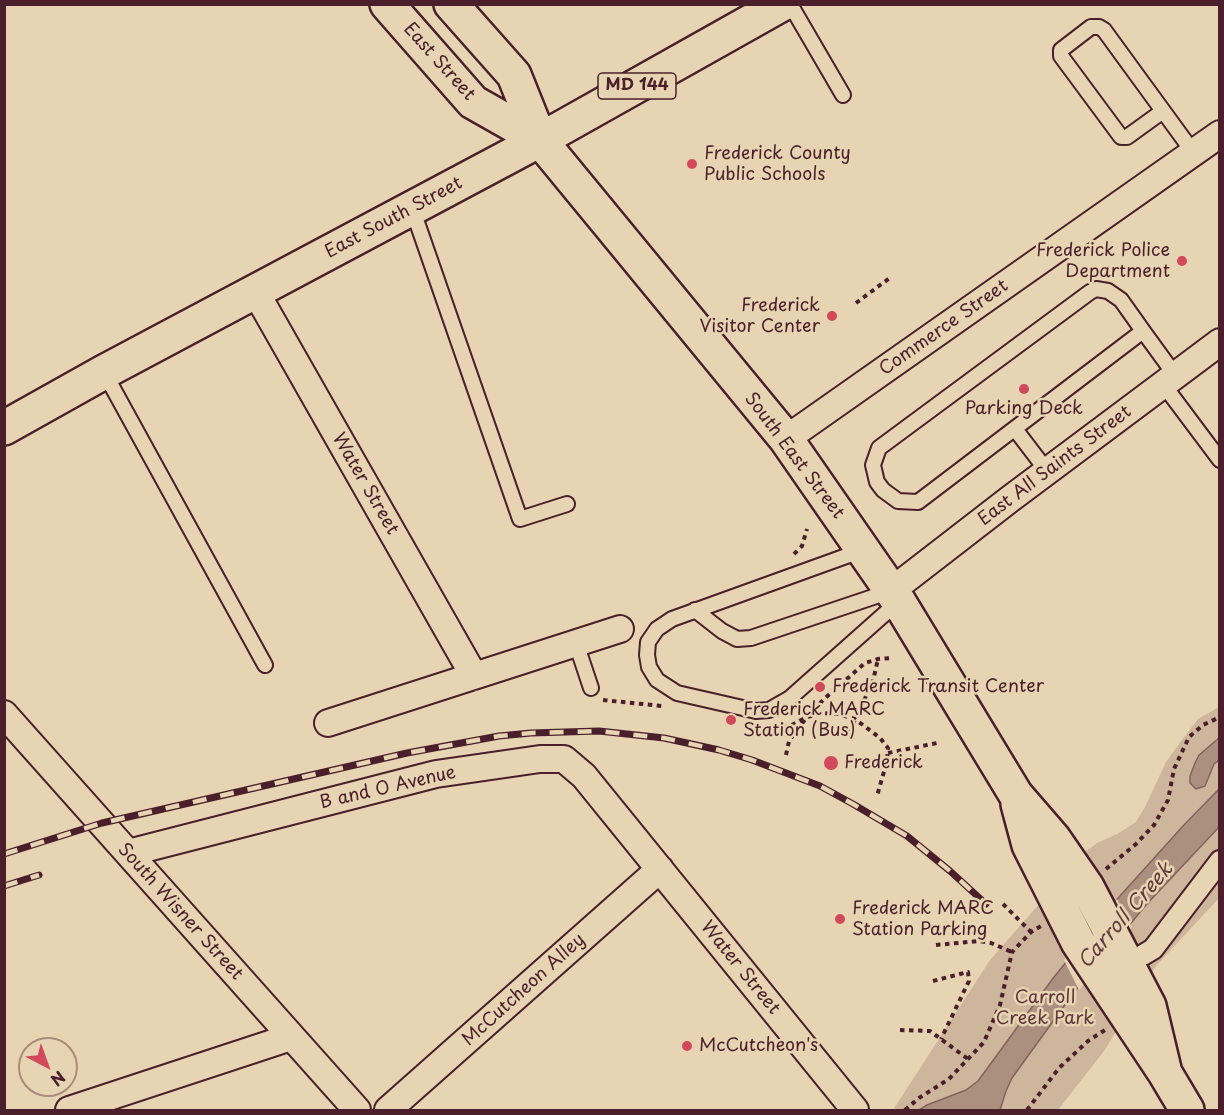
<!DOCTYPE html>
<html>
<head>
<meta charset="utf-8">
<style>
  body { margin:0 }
  #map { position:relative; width:1224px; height:1115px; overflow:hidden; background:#e7d4b2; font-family:"Playpen Sans",sans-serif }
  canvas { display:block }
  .frame { position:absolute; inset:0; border:6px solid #4a1f2b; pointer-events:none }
  .north { position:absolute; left:18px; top:1037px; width:60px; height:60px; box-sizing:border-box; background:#e7d4b2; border:2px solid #a88c7c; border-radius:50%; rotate:139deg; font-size:16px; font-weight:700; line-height:24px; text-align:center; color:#4a1f2b }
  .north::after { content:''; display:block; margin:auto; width:21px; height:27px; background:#d1495b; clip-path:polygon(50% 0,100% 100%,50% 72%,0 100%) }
</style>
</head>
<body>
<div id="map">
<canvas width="1224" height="1115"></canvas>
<div class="frame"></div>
<div class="north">N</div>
</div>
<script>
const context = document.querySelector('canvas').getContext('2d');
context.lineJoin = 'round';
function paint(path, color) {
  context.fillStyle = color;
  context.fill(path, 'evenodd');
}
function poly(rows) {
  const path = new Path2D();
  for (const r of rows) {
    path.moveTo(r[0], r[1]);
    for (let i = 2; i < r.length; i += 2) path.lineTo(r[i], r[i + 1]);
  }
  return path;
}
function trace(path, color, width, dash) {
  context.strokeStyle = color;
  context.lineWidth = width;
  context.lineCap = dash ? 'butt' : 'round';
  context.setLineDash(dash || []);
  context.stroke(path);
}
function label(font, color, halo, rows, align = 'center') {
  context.font = font + ' "Playpen Sans",sans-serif';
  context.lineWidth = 5;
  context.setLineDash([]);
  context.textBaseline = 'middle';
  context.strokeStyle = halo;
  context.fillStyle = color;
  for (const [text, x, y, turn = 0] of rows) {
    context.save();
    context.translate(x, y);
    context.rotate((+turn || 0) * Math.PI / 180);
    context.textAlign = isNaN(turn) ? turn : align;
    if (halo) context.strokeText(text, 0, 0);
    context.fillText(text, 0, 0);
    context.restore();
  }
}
paint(poly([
  [1219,707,1219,898,1156,966,1104,1051,1058,1110,893,1110,990,960,1085,852,1097,843,1117,834,1136,822,1145,807,1166,762,1182,740,1198,719]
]), '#ceb69c');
const water = poly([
  [1219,738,1219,760,1214,764,1205,786,1196,789,1190,783,1190,776,1195,763,1199,755,1219,738],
  [1219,789,1219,827,1146,905,1075,991,1012,1078,1006,1091,1000,1110,919,1110,927,1105,966,1090,978,1081,1054,977,1119,897,1183,826,1219,789]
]);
paint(water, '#ab8f7f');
trace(water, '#84625d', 1.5);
paint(poly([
  [1117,899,1132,927,1079,990,1064,960]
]), '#e7d4b2');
const service = poly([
  [790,4,843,95],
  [1163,111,1127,137,1121,137,1061,56,1061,50,1091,27,1099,27,1104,30,1193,152],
  [412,208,520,519,567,504],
  [1143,331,918,502,898,501,883,490,877,482,873,465,879,448,1090,292,1096,289,1108,291,1121,300,1143,331,1175,375],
  [104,372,265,665],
  [1163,384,1220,460],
  [1015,429,1047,471],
  [863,550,672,619,657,629,648,642,647,655,649,667,657,680,677,693,756,711,769,710,790,698,898,602],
  [695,610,722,631,737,639,751,638,891,591],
  [576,643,591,688]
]);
const pedestrian = poly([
  [1143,955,1153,949,1220,861]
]);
const minor = poly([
  [255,291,474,676],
  [786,439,1220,134],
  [891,591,1010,499,1220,342],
  [4,714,357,1110],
  [328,723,620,629],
  [128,853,436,774,540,759,564,759,584,776,855,1110],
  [69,1110,291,1037],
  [388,1110,660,869]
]);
const secondary = poly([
  [4,428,104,372,540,140]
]);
const primary = poly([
  [387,4,473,102,540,140],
  [451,4,514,75,540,140,786,439,899,602,1016,795,1054,839,1087,887,1149,1006,1165,1073],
  [540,140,782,4],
  [1018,804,1029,845,1078,942,1165,1073,1187,1110]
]);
trace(service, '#4a1f2b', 18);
trace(pedestrian, '#4a1f2b', 24);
trace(minor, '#4a1f2b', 30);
trace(secondary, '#4a1f2b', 38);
trace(primary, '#4a1f2b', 38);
trace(poly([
  [856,303,891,277],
  [794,554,802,546,807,529],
  [603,700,662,706],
  [774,729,790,726,807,717,824,699,865,663,878,659,892,658],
  [849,733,873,681,878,659],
  [888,753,937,743],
  [786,755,789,741,807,717,823,713,838,714,855,719,880,738,888,748,887,761,877,796],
  [1106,869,1136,844,1154,825,1168,800,1174,769,1189,737,1203,725,1220,717],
  [1003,904,1031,932],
  [936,945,979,941,991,943,1012,952],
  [933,981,968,972,969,981,941,1039],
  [900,1030,930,1031,968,1059],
  [905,1110,919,1098,949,1079,984,1042,1000,1005,1012,952,1031,932,1041,926],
  [1027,1110,1059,1068,1088,1041,1105,1030]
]), '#4a1f2b', 4, [4.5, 4.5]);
trace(service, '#e7d4b2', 14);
trace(pedestrian, '#e7d4b2', 20);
trace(minor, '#e7d4b2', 26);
trace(secondary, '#e7d4b2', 33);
trace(primary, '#e7d4b2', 33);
const rail = poly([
  [4,854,102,823,407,753,499,736,531,733,599,731,664,738,719,750,752,760,820,786,853,804,907,836,950,871,986,904],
  [4,886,39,875]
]);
trace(rail, '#4a1f2b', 7);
trace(rail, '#e7d4b2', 4.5, [14]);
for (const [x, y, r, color] of [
  [692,164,6,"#d1495b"],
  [1182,261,6,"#d1495b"],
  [832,316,6,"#d1495b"],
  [1024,389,6,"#d1495b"],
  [820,687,6,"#d1495b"],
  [731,720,6,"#d1495b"],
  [831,763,8,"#d1495b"],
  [840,919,6,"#d1495b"],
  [687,1046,6,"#d1495b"]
]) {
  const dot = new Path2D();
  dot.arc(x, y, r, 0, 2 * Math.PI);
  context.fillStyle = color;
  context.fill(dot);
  trace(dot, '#e7d4b2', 2);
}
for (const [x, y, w] of [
  [637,86,78]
]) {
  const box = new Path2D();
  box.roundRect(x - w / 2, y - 13, w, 26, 4.5);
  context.fillStyle = '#e7d4b2';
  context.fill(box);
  trace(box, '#4a1f2b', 1.5);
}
label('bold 16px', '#4a1f2b', null, [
  ["MD 144",637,86]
]);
label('18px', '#4a1f2b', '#e7d4b2', [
  ["East Street",439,62,48],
  ["East South Street",394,218,-28],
  ["Commerce Street",944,328,-35],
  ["South East Street",794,456,53],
  ["East All Saints Street",1055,466,-37],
  ["Water Street",365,484,60],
  ["B and O Avenue",388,788,-13],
  ["South Wisner Street",180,912,48],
  ["Water Street",740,968,51],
  ["McCutcheon Alley",524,990,-42]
]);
label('18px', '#4a1f2b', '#e7d4b2', [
  ["Frederick County",704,154],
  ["Public Schools",704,175],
  ["Frederick Police",1170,251,"right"],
  ["Department",1170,272,"right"],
  ["Frederick",820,306,"right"],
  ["Visitor Center",820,327,"right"],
  ["Parking Deck",1024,409,"center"],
  ["Frederick Transit Center",832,687],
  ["Frederick MARC",743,710],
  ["Station (Bus)",743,731],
  ["Frederick",844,763],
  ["Frederick MARC",852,909],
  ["Station Parking",852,930],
  ["McCutcheon's",699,1046]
], 'left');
label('18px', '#5e363c', '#e7d4b2', [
  ["Carroll",1045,998],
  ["Creek Park",1045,1019]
]);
label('italic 20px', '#623b40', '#e7d4b2', [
  ["Carroll Creek",1126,916,-49]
]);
</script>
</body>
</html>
